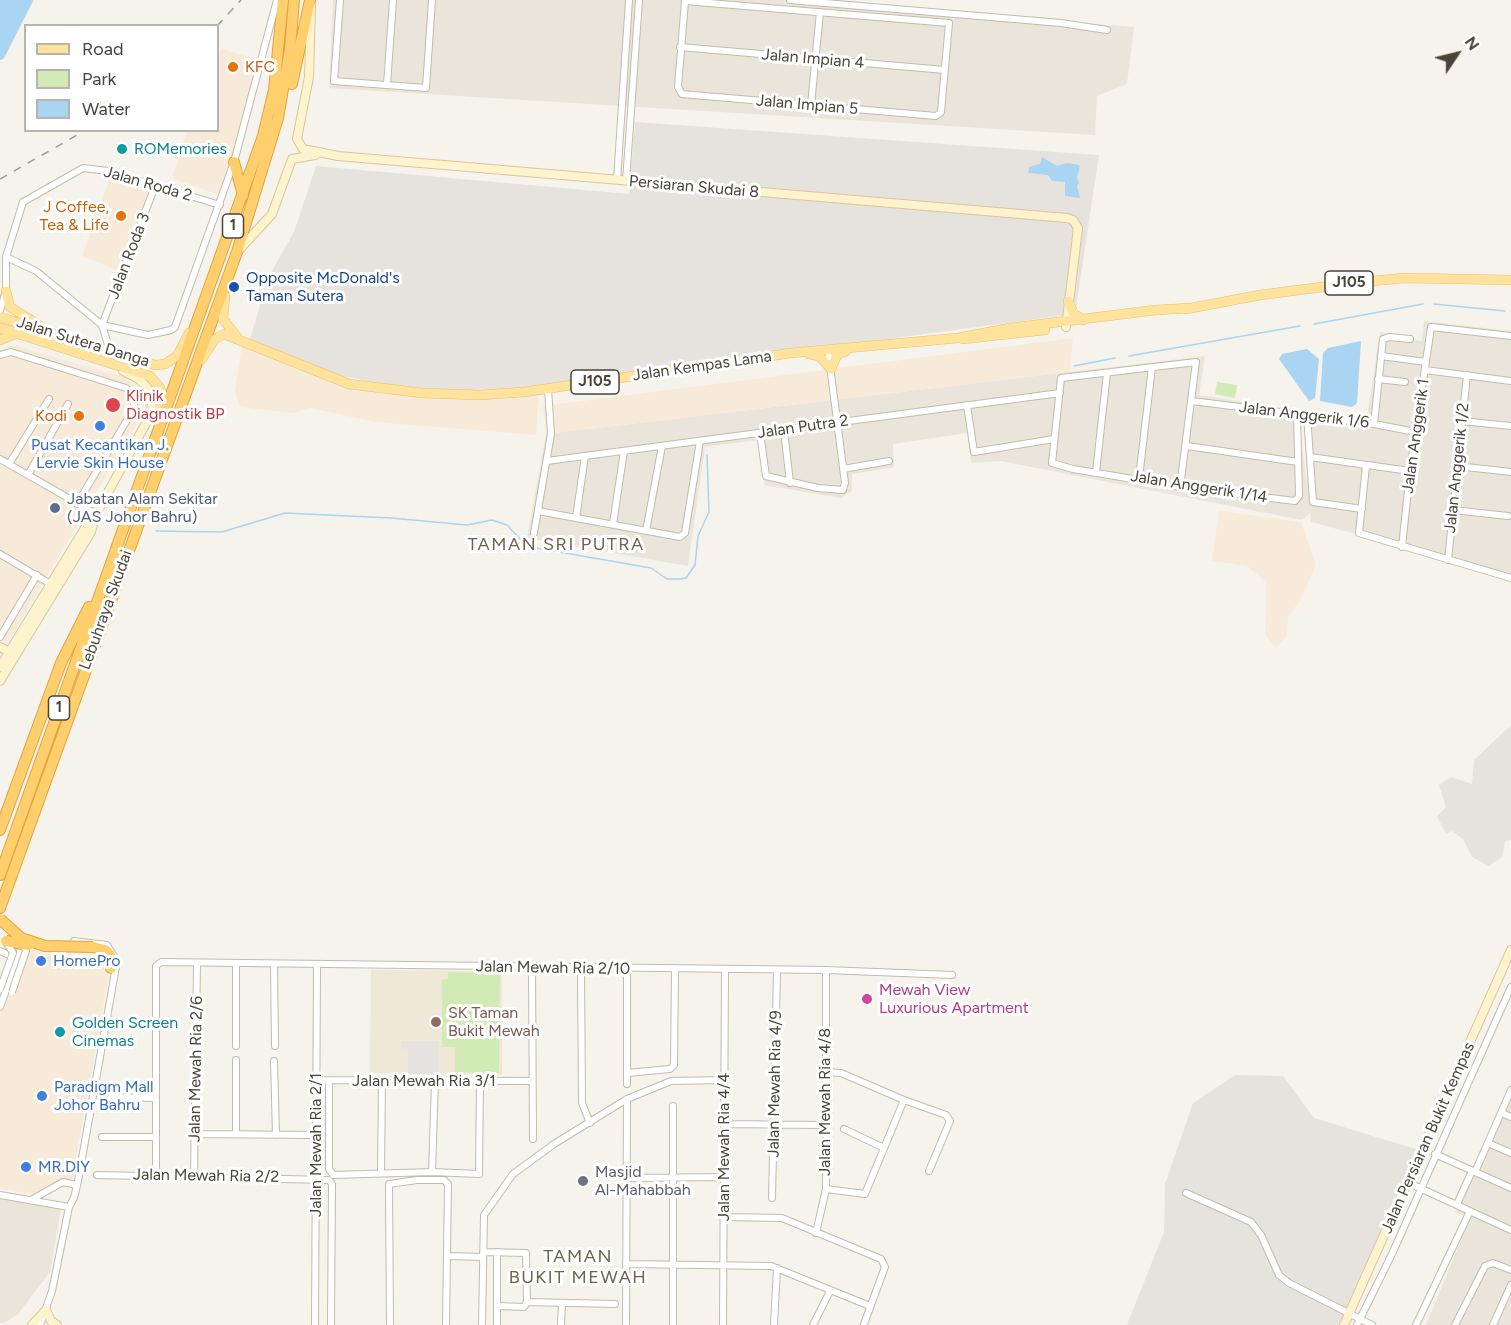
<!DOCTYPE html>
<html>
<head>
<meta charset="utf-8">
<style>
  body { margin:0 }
  #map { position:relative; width:1511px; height:1325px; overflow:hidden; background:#f6f3ec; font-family:Figtree,sans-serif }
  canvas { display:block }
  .legend { position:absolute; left:24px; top:24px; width:195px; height:108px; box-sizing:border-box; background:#fff; border:2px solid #b7b4b0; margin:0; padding:8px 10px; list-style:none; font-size:18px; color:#4b4439 }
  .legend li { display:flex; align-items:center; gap:12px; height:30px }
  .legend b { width:30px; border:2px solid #b7b4b0 }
  .north { position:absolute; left:1427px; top:24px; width:60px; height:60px; -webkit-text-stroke:4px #fff; paint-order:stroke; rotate:55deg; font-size:16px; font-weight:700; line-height:24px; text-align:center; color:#4b4439 }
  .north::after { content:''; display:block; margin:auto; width:21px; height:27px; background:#4b4439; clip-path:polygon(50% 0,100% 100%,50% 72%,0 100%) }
</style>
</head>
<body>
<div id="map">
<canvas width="1511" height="1325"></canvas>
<ul class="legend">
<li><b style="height:8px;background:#ffe39c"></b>Road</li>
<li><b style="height:16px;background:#d2eab5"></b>Park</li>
<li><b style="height:16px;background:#a9d4f2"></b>Water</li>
</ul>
<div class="north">N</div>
</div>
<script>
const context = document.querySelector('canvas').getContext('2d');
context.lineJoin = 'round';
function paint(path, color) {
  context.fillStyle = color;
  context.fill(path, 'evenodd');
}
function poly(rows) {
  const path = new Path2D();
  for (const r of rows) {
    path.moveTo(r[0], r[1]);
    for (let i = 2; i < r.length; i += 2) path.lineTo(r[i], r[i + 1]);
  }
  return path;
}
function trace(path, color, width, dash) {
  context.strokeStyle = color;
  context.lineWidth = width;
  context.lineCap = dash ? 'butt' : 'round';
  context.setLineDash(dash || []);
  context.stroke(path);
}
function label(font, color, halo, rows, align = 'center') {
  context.font = font + ' Figtree,sans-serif';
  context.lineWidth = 6;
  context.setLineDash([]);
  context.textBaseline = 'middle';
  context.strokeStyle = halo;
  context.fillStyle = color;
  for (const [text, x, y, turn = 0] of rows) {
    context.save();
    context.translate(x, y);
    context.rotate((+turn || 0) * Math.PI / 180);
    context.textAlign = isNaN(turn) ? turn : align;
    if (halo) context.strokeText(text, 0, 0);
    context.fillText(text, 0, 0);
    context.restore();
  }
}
paint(poly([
  [333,0,821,0,1134,27,1127,84,1097,96,1095,135,329,88],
  [1424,321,1511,331,1511,575,1311,522,1310,513,1302,520,1001,461,971,463,967,433,893,444,894,467,852,474,852,491,841,498,765,485,758,440,705,447,688,566,527,538,546,434,1205,356,1199,395,1297,410,1310,503,1303,411,1367,417,1380,332,1422,341],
  [1511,1084,1511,1325,1426,1325,1470,1218,1455,1212],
  [0,1199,61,1209,50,1272,18,1314,4,1323,0,1323]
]), '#eae5da');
paint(poly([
  [222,49,255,59,245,115,219,195,172,178,187,131,218,130,218,54],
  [111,174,150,187,120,271,82,256],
  [1073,338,1070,372,546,434,543,406],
  [13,345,124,377,139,388,145,402,142,415,7,644,0,640,0,351],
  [242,345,385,394,539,391,536,435,375,422,310,408,292,413,240,407,235,391],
  [1219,511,1301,522,1316,565,1301,599,1288,617,1287,636,1276,648,1265,634,1266,582,1247,566,1212,561],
  [30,948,46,954,93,955,105,960,110,969,72,1180,62,1179,35,1195,0,1188,0,1016,23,951]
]), '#f7ead8');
paint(poly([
  [635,122,1099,155,1075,314,519,388,471,390,399,387,326,373,250,339,269,276,294,232,316,166,629,194],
  [1511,725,1511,840,1505,841,1502,857,1489,866,1472,857,1463,839,1452,831,1446,834,1437,816,1446,807,1439,785,1451,777,1472,784,1474,760],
  [1235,1075,1283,1076,1314,1118,1422,1151,1342,1325,1127,1325,1164,1232,1165,1184,1193,1103]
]), '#e6e2dd');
paint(poly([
  [371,970,502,971,502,1075,370,1073]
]), '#efe8d6');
paint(poly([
  [1217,382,1237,385,1235,398,1215,394],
  [448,972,500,973,499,1073,455,1072,455,1047,442,1047,442,979,448,979]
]), '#d2eab5');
paint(poly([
  [401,1041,439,1041,439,1074,408,1074,408,1049,401,1048]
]), '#e5e3e0');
paint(poly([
  [0,0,28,0,0,55],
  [1042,157,1057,166,1067,163,1080,165,1077,178,1079,183,1077,186,1080,198,1065,196,1065,182,1052,181,1048,175,1028,173,1029,167,1040,164],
  [1361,341,1357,403,1352,407,1320,401,1323,353,1328,348],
  [1307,349,1319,359,1315,398,1309,401,1279,359,1282,354]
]), '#a9d4f2');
trace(poly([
  [1434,304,1505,311],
  [1314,324,1423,304],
  [1129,356,1300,326],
  [1074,366,1115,358],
  [108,515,115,516],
  [156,531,222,532,285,513,391,518,467,525,492,520,507,525,520,539,536,548,651,568,667,579,680,579,686,578,695,565,698,536,709,512,707,455]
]), '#a9d4f2', 1.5);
trace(poly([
  [0,55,28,0]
]), '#a9d4f2', 10);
const street = poly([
  [340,0,334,81,426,88,432,0],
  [790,0,1061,23,1107,30],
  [685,1,949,23,941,112,936,116,682,94,678,87,685,1],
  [680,47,945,70],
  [387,85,393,0],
  [811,105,820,12],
  [617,180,629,0],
  [626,181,639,0],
  [6,257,36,271,102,325,148,335,171,330,175,327,234,162,277,0],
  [0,311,6,291,6,257,23,202,83,168,108,171,220,205],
  [110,351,102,325,155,186],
  [0,355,11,352,126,388,134,397,134,406,130,415,77,504],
  [1381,356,1426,362],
  [1425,370,1511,381],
  [1378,379,1405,382],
  [1192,401,1374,424,1415,432],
  [967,405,974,452,1054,439],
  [1307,415,1313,502,1362,509],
  [1462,421,1511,426],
  [1374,424,1383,339,1389,337,1410,339],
  [784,430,790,483],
  [760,433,766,476,818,488,843,490,845,483,828,350],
  [1187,446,1298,462],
  [1310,457,1410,471],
  [0,459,96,514],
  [547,461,1060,393],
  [9,464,49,399],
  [1366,466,1359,533,1511,578],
  [1457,466,1511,472],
  [843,469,889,461],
  [1096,472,1107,373],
  [28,475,68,404],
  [1139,478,1152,367],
  [1180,487,1196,362,1061,378,1052,463,1073,469,1180,487,1295,501,1299,496,1297,414],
  [1453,510,1508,516],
  [538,511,680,537,685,533,700,441],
  [576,518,585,456],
  [613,524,624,451],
  [646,531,662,446],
  [534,533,551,434,548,389],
  [1402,547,1410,471,1431,327,1511,336],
  [0,554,54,586],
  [1448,560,1467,375],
  [0,637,37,575],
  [0,951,14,957],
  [236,964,236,1046],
  [274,964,275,1046],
  [532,967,533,1139],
  [581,968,582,1103,590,1123],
  [0,1007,21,949,28,945],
  [236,1060,236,1134],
  [274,1061,276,1135],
  [825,1072,841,1073,904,1100,946,1115,950,1121,929,1171],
  [627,1073,670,1069,674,1065,675,968],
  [316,1080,532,1081],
  [329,1081,329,1169,333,1175,432,1172,479,1174,480,1081],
  [627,1084,627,969],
  [111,1097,156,1098],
  [1502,1113,1511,1117],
  [724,1124,824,1125],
  [844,1129,884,1148],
  [195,1134,316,1135],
  [102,1137,156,1137],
  [1488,1143,1511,1153],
  [1435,1154,1511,1188],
  [432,1172,435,1081],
  [1475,1172,1511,1090],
  [381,1173,382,1081],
  [97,1175,329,1180,332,1184,331,1325],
  [156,1176,156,966,161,962,826,970,952,975],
  [194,1176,197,963],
  [628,1178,724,1177],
  [1409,1183,1511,1230],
  [826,1189,865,1194,904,1100],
  [1186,1193,1251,1222,1261,1235,1279,1275,1289,1283,1372,1325],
  [0,1195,69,1207],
  [772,1198,777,970],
  [31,1200,63,1182,77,1185],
  [1457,1204,1472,1171],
  [723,1217,782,1218,881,1259,885,1267,864,1324],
  [816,1233,826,1189,826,970],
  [483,1252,526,1253,527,1302,615,1304],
  [448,1256,483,1257],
  [626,1264,771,1266,870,1306],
  [497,1306,524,1307,527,1302],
  [40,1325,52,1291,69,1207,74,1198,78,1181,117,961,107,945,74,941],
  [315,1325,317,965],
  [390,1325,389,1184,417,1180,444,1180,448,1184,446,1325],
  [482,1325,484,1215,513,1174,554,1144,627,1099,671,1081,724,1080],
  [497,1325,497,1252],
  [561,1325,562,1304],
  [626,1325,627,1099],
  [673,1325,673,1106],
  [723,1325,725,969],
  [774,1325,777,1268],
  [813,1325,830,1291],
  [1357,1325,1392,1254,1511,987],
  [1416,1325,1470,1211],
  [1455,1325,1485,1266,1493,1263,1511,1270],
  [1493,1325,1511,1285]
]);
const secondary = poly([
  [311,6,309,77,297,139,303,149,338,156,1067,218,1073,220,1078,228,1066,327],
  [239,250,272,214,292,159,315,155],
  [0,647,13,654],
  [0,667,85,528,96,514,151,414,152,401,148,389,139,379,123,371],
  [0,681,91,532,95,517],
  [32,1325,46,1310,51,1321,57,1325],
  [1344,1325,1511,950]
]);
const primary = poly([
  [6,291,10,307,39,325],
  [225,296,223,319,237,337],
  [1068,301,1074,314,1084,320],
  [1186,309,1260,295,1361,282,1405,278,1511,280],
  [0,317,155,365,165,364,177,356,189,333],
  [0,328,150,376,160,388,162,396,158,421],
  [963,339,1045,330],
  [0,340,15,334],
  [809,354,819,356,831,369],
  [201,360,215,339,224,334,349,384,422,393,480,395,524,392,791,353,958,338,1010,328,1156,310,1190,308],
  [831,369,837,355,846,351]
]);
const highway = poly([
  [292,84,310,0],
  [234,162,243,195],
  [0,830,61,663,89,607],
  [0,875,263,136,274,90,283,0],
  [0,908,237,252,278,118,290,49,294,0],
  [93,947,105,950,110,955,111,968]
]);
trace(street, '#c2bbae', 8);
trace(secondary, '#d6c79b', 10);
trace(primary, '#e6c16a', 10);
trace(highway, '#e0a43c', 12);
trace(street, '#fff', 6);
trace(secondary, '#fff3cd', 8);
trace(primary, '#ffe39c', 9);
trace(highway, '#ffcf6e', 10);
trace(poly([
  [217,26,241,0],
  [0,179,86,130]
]), '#9a9a9a', 1.5, [8, 8]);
const streetBridge = poly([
  [0,989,13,953,6,942],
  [12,992,26,951,24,945]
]);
const highwayBridge = poly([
  [0,919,21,938,45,946,93,947],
  [6,941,29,945]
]);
trace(streetBridge, '#c2bbae', 8, []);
trace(highwayBridge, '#e0a43c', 12, []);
trace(streetBridge, '#fff', 6);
trace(highwayBridge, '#ffcf6e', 10);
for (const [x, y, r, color] of [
  [233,67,6,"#e8710a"],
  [122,149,6,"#0f9aa8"],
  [121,216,6,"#e8710a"],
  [234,287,6,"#1a4fb4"],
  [113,405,8,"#e0444e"],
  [79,416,6,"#e8710a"],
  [100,426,6,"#3f7fe0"],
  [55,508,6,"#5c6f8a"],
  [41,961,6,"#3f7fe0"],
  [867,999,6,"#d1479c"],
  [436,1022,6,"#8d6e63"],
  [60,1032,6,"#0f9aa8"],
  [42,1096,6,"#3f7fe0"],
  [26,1167,6,"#3f7fe0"],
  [583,1181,6,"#6b7280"]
]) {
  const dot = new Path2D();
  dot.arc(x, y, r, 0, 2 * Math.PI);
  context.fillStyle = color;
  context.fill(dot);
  trace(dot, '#fff', 2);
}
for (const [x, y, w] of [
  [233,226,21],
  [1349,283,48],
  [595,382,48],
  [59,708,21]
]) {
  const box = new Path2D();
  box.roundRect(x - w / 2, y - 12, w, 24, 4.5);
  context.fillStyle = '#fff';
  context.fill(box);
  trace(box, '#4b4439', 1.5);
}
label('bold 15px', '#4b4439', null, [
  ["1",233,226],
  ["J105",1349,283],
  ["J105",595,382],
  ["1",59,708]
]);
label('16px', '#4b4439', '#fff', [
  ["Jalan Impian 4",813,59,5],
  ["Jalan Impian 5",807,105,5],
  ["Jalan Roda 2",148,184,16],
  ["Persiaran Skudai 8",694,187,5],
  ["Jalan Roda 3",129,256,-69],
  ["Jalan Sutera Danga",83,342,17],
  ["Jalan Kempas Lama",702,366,-8],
  ["Jalan Anggerik 1/6",1304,415,7],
  ["Jalan Putra 2",803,427,-8],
  ["Jalan Anggerik 1",1416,436,-82],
  ["Jalan Anggerik 1/2",1457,468,-84],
  ["Jalan Anggerik 1/14",1199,487,9],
  ["Lebuhraya Skudai",106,610,-70],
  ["Jalan Mewah Ria 2/10",553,968,1],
  ["Jalan Mewah Ria 2/6",196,1069,-89],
  ["Jalan Mewah Ria 3/1",424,1081],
  ["Jalan Mewah Ria 4/9",775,1084,-89],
  ["Jalan Mewah Ria 4/8",825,1102,-90],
  ["Jalan Persiaran Bukit Kempas",1428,1138,-66],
  ["Jalan Mewah Ria 2/1",316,1145,-90],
  ["Jalan Mewah Ria 4/4",724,1147,-90],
  ["Jalan Mewah Ria 2/2",206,1176,1]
]);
label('16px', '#c56008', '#fff', [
  ["KFC",245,67,"left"],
  ["J Coffee,",109,207],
  ["Tea & Life",109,225],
  ["Kodi",67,416]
], 'right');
label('16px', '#0d838f', '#fff', [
  ["ROMemories",134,149],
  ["Golden Screen",72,1023],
  ["Cinemas",72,1041]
], 'left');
label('16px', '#164399', '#fff', [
  ["Opposite McDonald's",246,278],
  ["Taman Sutera",246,296]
], 'left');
label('16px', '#be3a42', '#fff', [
  ["Klinik",126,396],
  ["Diagnostik BP",126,414]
], 'left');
label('16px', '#366cbe', '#fff', [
  ["Pusat Kecantikan J.",100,445,"center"],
  ["Lervie Skin House",100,463,"center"],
  ["HomePro",53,961],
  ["Paradigm Mall",54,1087],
  ["Johor Bahru",54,1105],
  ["MR.DIY",38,1167]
], 'left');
label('16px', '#4e5e75', '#fff', [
  ["Jabatan Alam Sekitar",67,499],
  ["(JAS Johor Bahru)",67,517]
], 'left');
label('16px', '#b23c85', '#fff', [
  ["Mewah View",879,990],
  ["Luxurious Apartment",879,1008]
], 'left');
label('16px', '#785e54', '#fff', [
  ["SK Taman",448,1013],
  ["Bukit Mewah",448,1031]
], 'left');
label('16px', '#5b616d', '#fff', [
  ["Masjid",595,1172],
  ["Al-Mahabbah",595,1190]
], 'left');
context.letterSpacing = '1.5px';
label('18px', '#6e6250', '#fff', [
  ["TAMAN SRI PUTRA",556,545],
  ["TAMAN",578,1257],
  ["BUKIT MEWAH",578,1278]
]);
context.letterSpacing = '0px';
</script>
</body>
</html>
